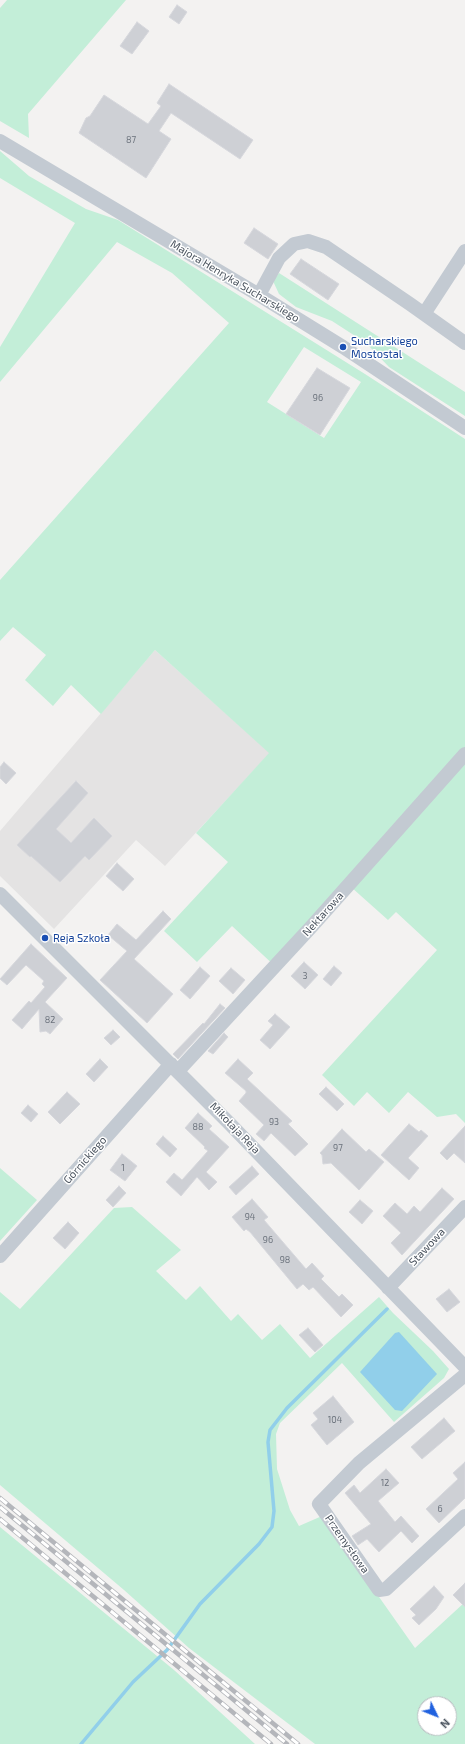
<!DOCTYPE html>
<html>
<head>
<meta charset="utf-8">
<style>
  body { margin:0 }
  #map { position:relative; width:465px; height:1744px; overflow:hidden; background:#f3f2f1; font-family:"Exo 2",sans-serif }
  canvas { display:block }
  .north { position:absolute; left:417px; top:1696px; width:40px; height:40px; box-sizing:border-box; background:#fff; border:1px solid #b7babf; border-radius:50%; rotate:133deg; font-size:11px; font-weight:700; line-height:16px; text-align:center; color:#4a535e }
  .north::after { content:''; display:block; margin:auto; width:14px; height:18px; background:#2061df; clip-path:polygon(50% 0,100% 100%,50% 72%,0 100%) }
</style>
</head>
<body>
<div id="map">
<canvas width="465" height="1744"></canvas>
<div class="north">N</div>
</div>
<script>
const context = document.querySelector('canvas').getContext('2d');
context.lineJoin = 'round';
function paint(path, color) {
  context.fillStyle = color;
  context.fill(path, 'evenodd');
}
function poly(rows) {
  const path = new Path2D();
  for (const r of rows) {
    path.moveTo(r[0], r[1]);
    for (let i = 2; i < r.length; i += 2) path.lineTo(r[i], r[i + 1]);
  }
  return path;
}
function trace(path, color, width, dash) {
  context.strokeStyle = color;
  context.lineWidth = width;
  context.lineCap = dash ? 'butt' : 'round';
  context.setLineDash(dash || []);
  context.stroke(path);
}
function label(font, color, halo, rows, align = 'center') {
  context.font = font + ' "Exo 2",sans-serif';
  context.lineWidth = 3;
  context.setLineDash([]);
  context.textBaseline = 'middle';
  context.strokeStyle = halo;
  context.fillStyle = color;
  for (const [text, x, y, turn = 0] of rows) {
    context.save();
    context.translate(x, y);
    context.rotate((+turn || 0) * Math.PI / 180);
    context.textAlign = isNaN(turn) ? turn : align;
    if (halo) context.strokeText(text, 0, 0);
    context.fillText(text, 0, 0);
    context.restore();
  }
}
paint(poly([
  [155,650,270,753,165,866,136,840,54,929,0,876,0,831]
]), '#e4e3e3');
paint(poly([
  [7,0,126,0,28,114,29,138,0,121,0,8],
  [0,151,29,176,86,209,118,220,365,374,465,439,465,1123,456,1114,437,1117,408,1092,389,1113,367,1092,354,1106,322,1075,437,950,396,912,388,920,351,887,278,969,232,926,197,962,164,931,228,862,196,833,269,753,155,650,101,714,71,685,53,706,25,680,46,655,13,627,0,641,0,580,229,323,172,273,117,242,0,382,0,347,75,223,0,178],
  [304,347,361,382,324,438,267,402],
  [279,273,465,392,465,416,389,367,366,343,332,321,296,307,279,294,273,281],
  [0,1168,37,1200,0,1241],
  [132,1207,181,1250,156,1271,186,1300,200,1286,231,1321,238,1314,262,1340,280,1324,310,1358,379,1297,393,1313,433,1351,449,1369,444,1378,394,1422,342,1363,280,1423,276,1434,277,1469,290,1510,299,1526,322,1516,415,1648,465,1602,465,1744,315,1744,189,1648,124,1590,0,1485,0,1292,20,1309,114,1208],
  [425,1704,449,1704,449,1728,425,1728],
  [0,1527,174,1670,255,1744,0,1744]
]), '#c3eed8');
paint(poly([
  [399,1332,437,1374,402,1411,395,1410,360,1372,395,1333]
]), '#91cfea');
trace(poly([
  [81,1744,133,1682,167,1650,200,1604,259,1544,272,1527,274,1511,268,1442,270,1430,287,1408,387,1309]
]), '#91cfea', 3.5);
const building = poly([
  [177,5,187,12,179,24,169,17,177,5],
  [137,22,149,31,132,54,120,46,137,22],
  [169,84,253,140,240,159,171,113,159,131,171,139,146,178,79,133,86,118,90,116,104,95,148,124,161,106,157,103,169,84],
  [254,228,278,244,268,259,244,243,254,228],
  [301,259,339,284,328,300,290,274,301,259],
  [317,368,350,388,320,435,286,414,317,368],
  [4,762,16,773,6,784,0,778,0,767,4,762],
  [76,781,88,793,56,829,71,843,94,818,112,836,89,860,85,856,60,882,31,856,30,857,17,845,76,781],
  [117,863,134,879,123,891,106,876,117,863],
  [163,911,171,919,134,959,173,994,147,1023,100,980,127,951,108,935,117,924,136,940,163,911],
  [31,944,67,978,45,1002,63,1019,50,1034,46,1031,40,1032,39,1009,22,1029,12,1020,29,1001,31,1003,45,987,42,984,44,981,26,965,7,985,0,979,31,944],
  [304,962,318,975,305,989,291,976,304,962],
  [334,966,342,973,331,986,323,979,334,966],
  [200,967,210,976,190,999,180,990,200,967],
  [231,968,245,980,233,994,219,981,231,968],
  [220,1004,225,1008,178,1059,173,1054,203,1023,204,1024,220,1004],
  [275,1014,290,1027,270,1049,260,1040,273,1025,268,1021,275,1014],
  [113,1030,120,1037,111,1045,104,1038,113,1030],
  [224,1033,228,1037,213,1054,208,1051,224,1033],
  [100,1059,108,1067,94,1082,86,1074,100,1059],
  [238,1059,253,1073,247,1079,292,1121,288,1124,308,1144,295,1156,271,1133,264,1141,256,1134,264,1125,239,1101,246,1093,246,1091,225,1073,238,1059],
  [326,1087,344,1104,337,1111,319,1094,326,1087],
  [67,1092,80,1104,60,1124,48,1112,67,1092],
  [28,1105,38,1114,31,1122,21,1113,28,1105],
  [198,1113,212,1126,209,1129,229,1147,206,1172,217,1182,209,1190,197,1177,181,1196,166,1182,174,1173,182,1180,208,1151,204,1148,205,1147,185,1128,198,1113],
  [409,1124,419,1132,421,1130,428,1136,408,1158,419,1168,409,1180,381,1155,409,1124],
  [465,1126,465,1163,454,1153,447,1160,440,1153,465,1126],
  [342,1129,366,1152,369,1149,384,1162,359,1190,331,1163,323,1164,322,1155,320,1153,342,1129],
  [163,1136,177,1149,170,1157,156,1144,163,1136],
  [122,1154,137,1166,125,1181,110,1170,122,1154],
  [252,1166,259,1174,236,1195,229,1187,252,1166],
  [119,1186,126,1193,113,1207,106,1200,119,1186],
  [442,1188,454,1199,402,1255,391,1243,401,1233,383,1216,395,1203,407,1214,414,1206,420,1212,442,1188],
  [252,1199,268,1217,264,1220,306,1269,312,1263,324,1276,321,1279,339,1297,342,1294,353,1305,341,1317,313,1287,309,1290,303,1284,297,1289,250,1232,246,1229,244,1231,232,1217,252,1199],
  [360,1200,373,1211,362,1224,349,1212,360,1200],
  [68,1222,79,1233,65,1249,53,1238,68,1222],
  [449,1289,460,1302,447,1312,436,1299,449,1289],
  [308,1328,323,1345,315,1352,299,1335,308,1328],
  [333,1396,354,1422,327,1445,311,1425,318,1419,313,1413,333,1396],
  [444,1418,455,1431,422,1459,411,1447,444,1418],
  [465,1462,465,1498,439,1523,426,1509,458,1479,453,1473,465,1462],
  [386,1469,399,1483,378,1501,395,1522,401,1516,419,1536,412,1543,401,1531,379,1552,367,1539,358,1545,352,1536,371,1524,345,1493,354,1485,360,1493,386,1469],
  [465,1583,465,1607,453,1595,465,1583],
  [434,1586,444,1597,436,1609,419,1625,412,1618,416,1615,410,1609,434,1586]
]);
paint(building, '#ced0d5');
trace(building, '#d6d7dc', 1);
trace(poly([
  [0,141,259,295,343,347,465,428],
  [259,295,279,258,294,244,308,241,326,247,410,304,465,343],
  [424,314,465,251],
  [0,894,230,1124,465,1367],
  [178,1071,312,926,465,754],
  [0,1256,171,1064],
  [388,1288,465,1207],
  [465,1375,359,1463,319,1504,379,1590,386,1589,465,1516]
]), '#c3cad2', 14);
const rail = poly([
  [0,1498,298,1744],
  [0,1507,287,1744],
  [0,1519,271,1744]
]);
trace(rail, '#b4b6bb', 4.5);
trace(rail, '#fff', 3, [9]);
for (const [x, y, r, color] of [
  [343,347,4,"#1a4fb4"],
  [45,938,4,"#1a4fb4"]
]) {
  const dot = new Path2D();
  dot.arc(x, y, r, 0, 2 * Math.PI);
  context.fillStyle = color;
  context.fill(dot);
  trace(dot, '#fff', 1.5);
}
label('9px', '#6b727c', null, [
  ["87",131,140],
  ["96",318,398],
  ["3",305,976],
  ["82",50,1020],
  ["93",274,1122],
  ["88",198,1127],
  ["97",338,1148],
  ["1",123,1168],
  ["94",250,1217],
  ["96",268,1240],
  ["98",285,1260],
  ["104",335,1420],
  ["12",385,1483],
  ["6",440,1509]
]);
label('11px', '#4a535e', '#fff', [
  ["Majora Henryka Sucharskiego",235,281,31],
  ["Nektarowa",323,914,-48],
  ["Mikołaja Reja",235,1128,46],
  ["Górnickiego",85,1160,-49],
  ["Stawowa",427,1247,-47],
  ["Przemysłowa",347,1544,55]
]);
label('11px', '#164399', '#fff', [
  ["Sucharskiego",351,341],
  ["Mostostal",351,354],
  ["Reja Szkoła",53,938]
], 'left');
</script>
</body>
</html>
